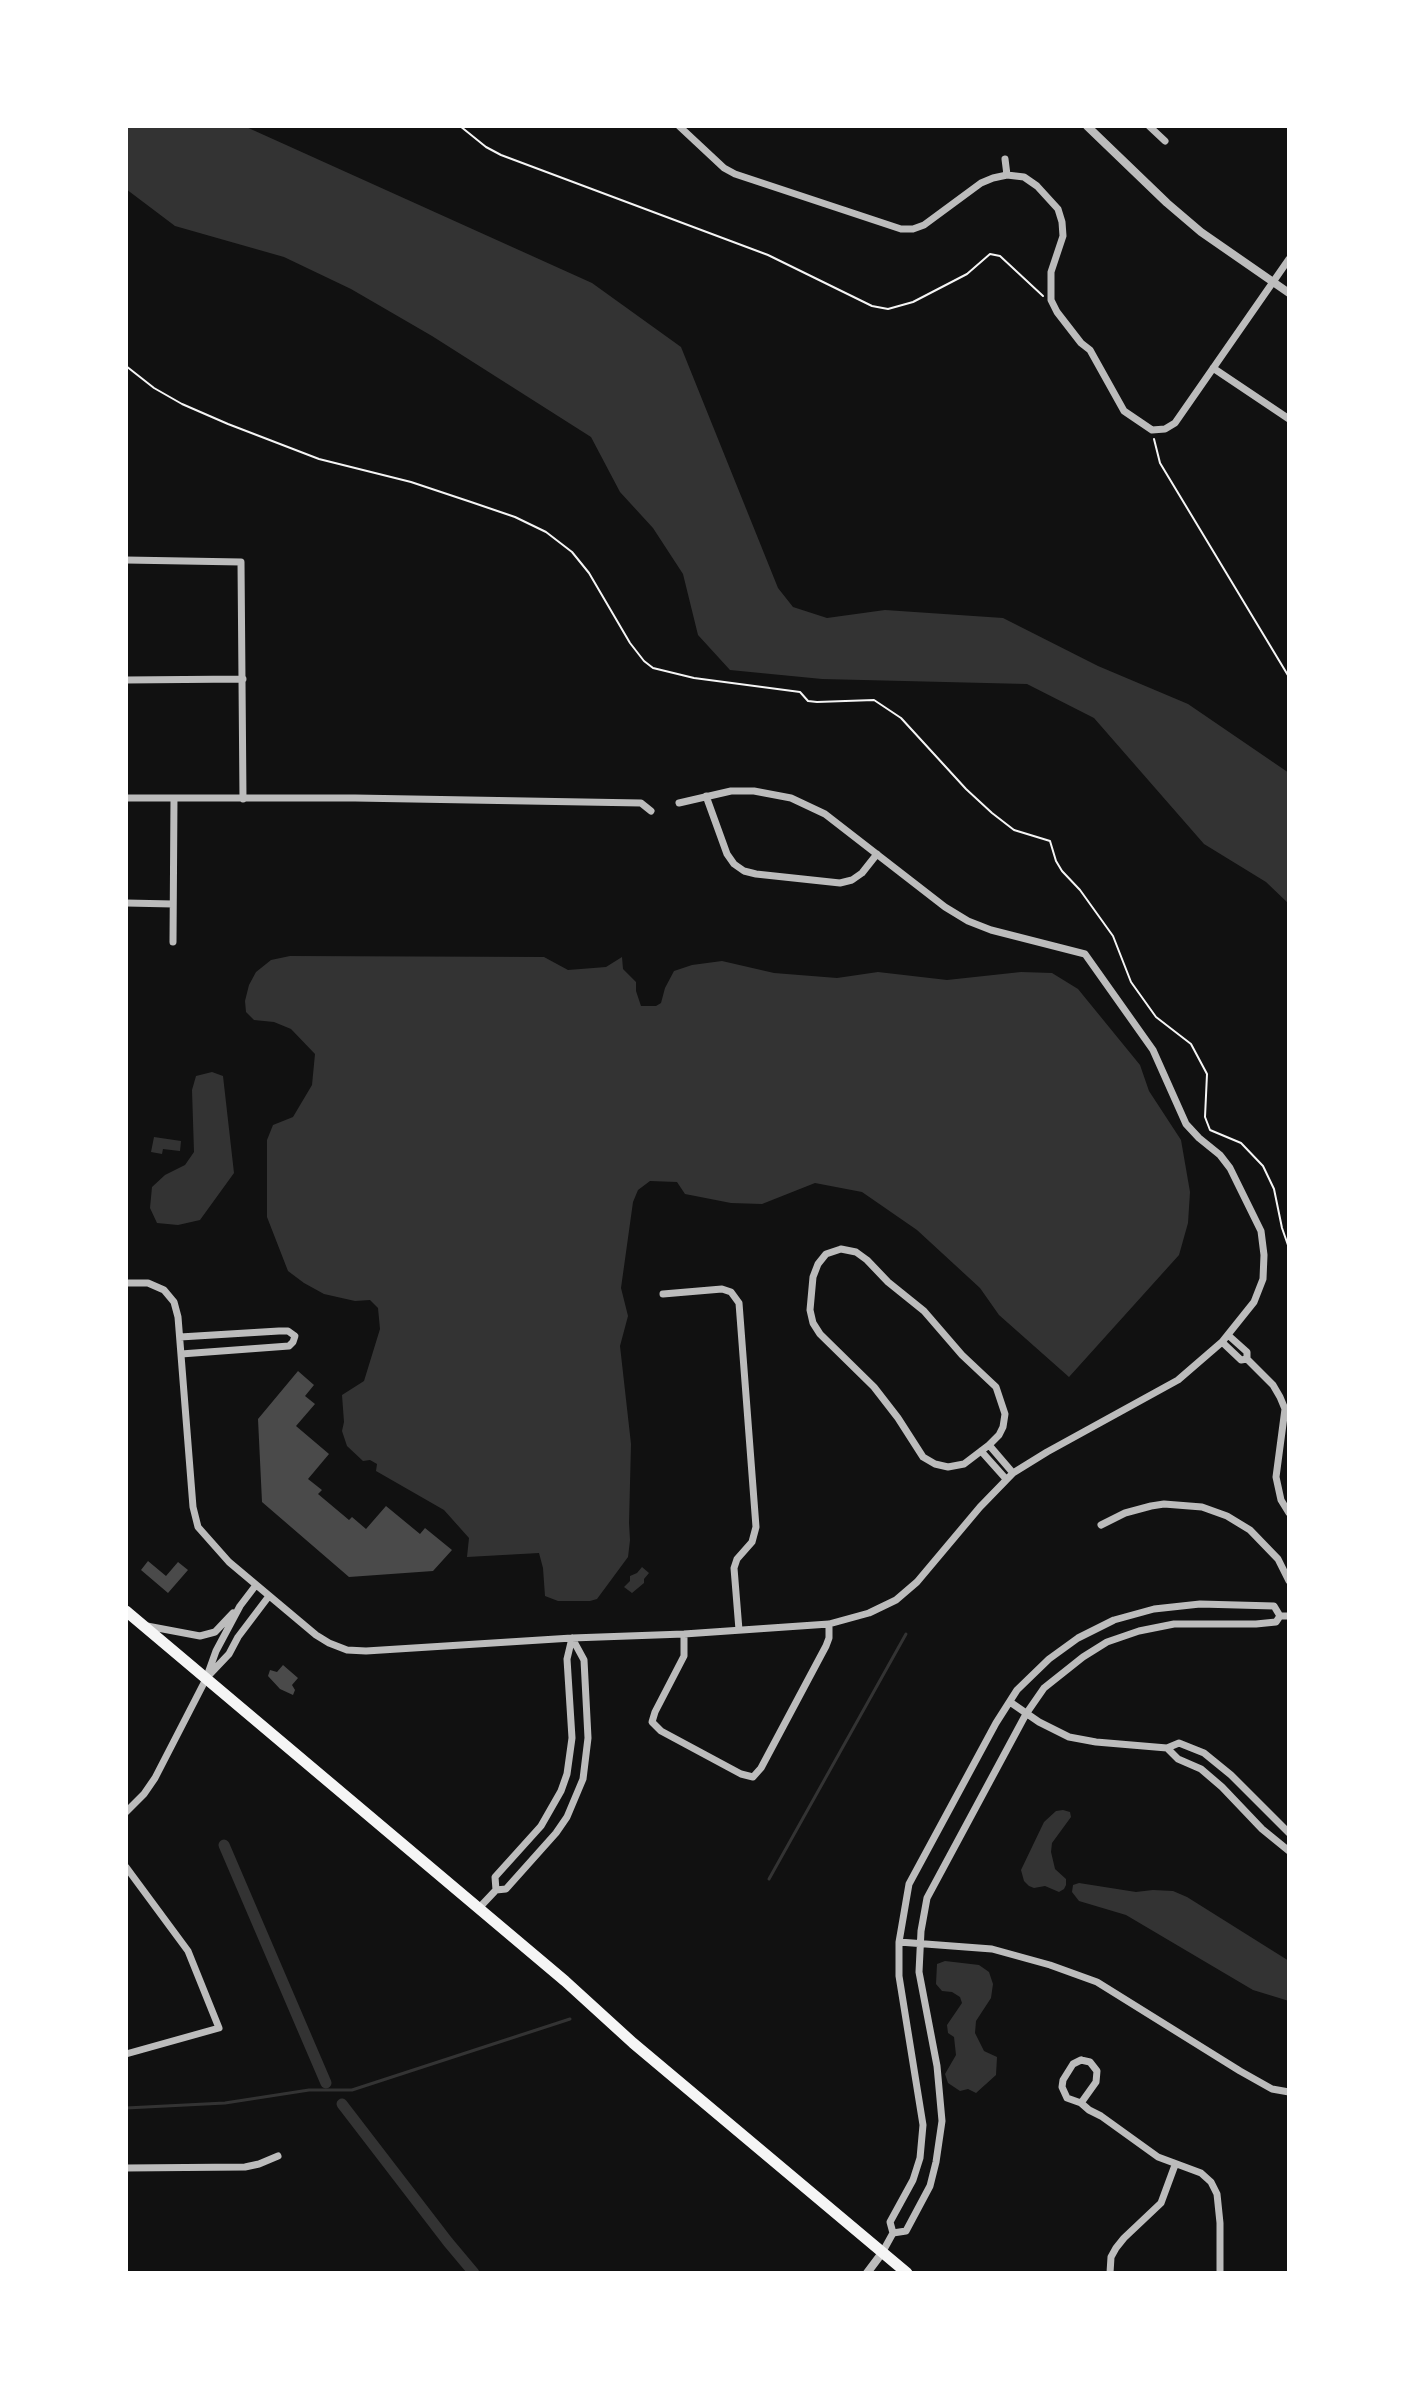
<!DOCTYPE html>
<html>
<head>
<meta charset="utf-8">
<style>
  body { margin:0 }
  #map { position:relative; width:1415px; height:2399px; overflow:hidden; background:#111; font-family:Raleway,sans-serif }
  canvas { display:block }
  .frame { position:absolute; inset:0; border:128px solid #fff; pointer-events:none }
</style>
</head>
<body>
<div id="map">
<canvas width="1415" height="2399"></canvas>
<div class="frame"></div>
</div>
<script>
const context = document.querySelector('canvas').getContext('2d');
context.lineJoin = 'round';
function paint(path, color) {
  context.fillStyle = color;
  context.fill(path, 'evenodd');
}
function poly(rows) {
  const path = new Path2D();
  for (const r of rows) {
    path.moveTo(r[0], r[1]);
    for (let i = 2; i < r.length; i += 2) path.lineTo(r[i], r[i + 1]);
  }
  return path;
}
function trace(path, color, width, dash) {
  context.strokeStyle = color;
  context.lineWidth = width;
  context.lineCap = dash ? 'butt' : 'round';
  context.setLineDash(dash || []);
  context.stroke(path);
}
paint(poly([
  [126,126,244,126,592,283,681,347,778,588,793,607,827,618,885,610,1003,618,1098,666,1188,704,1289,773,1289,904,1266,882,1204,844,1094,718,1027,684,822,679,730,670,698,635,683,574,653,528,620,492,591,437,432,336,351,289,284,257,175,226,126,189],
  [290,956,544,957,568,970,606,967,622,957,623,969,636,982,636,991,641,1006,656,1006,661,1003,665,988,674,971,692,965,722,961,774,973,837,978,878,972,947,980,1021,972,1052,973,1078,989,1140,1065,1149,1091,1181,1140,1190,1192,1188,1223,1179,1255,1069,1377,999,1315,980,1288,917,1230,862,1192,815,1183,762,1204,731,1203,685,1194,677,1182,650,1181,638,1190,633,1202,621,1288,628,1316,620,1346,631,1444,629,1523,630,1540,628,1557,597,1599,590,1601,558,1601,545,1596,543,1568,539,1553,467,1557,469,1538,444,1510,376,1471,377,1464,370,1460,363,1461,347,1446,342,1431,344,1422,342,1395,364,1381,380,1329,378,1308,370,1300,355,1301,324,1294,304,1283,288,1271,267,1217,267,1140,273,1125,293,1117,312,1085,315,1054,291,1029,274,1022,254,1020,246,1012,245,1001,249,985,256,972,271,960],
  [212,1072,223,1076,234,1173,200,1220,178,1225,157,1223,150,1208,152,1187,165,1175,185,1165,194,1152,192,1090,196,1076],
  [154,1137,181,1141,180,1151,163,1149,162,1154,151,1152],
  [642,1567,649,1573,644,1579,644,1583,632,1593,624,1587,630,1581,630,1576,637,1573],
  [1063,1810,1070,1812,1071,1817,1052,1843,1051,1852,1055,1869,1066,1879,1066,1885,1064,1889,1059,1892,1045,1886,1034,1888,1029,1886,1024,1881,1021,1870,1044,1822,1056,1811],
  [1079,1883,1136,1892,1153,1890,1173,1891,1187,1897,1289,1961,1289,2001,1253,1990,1126,1915,1079,1901,1072,1892,1073,1885],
  [945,1961,979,1965,989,1972,993,1984,991,1998,976,2021,975,2033,984,2051,997,2057,996,2075,976,2093,968,2089,960,2091,948,2083,945,2074,956,2055,954,2037,948,2033,947,2025,962,2003,960,1997,952,1992,942,1991,936,1984,937,1964]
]), '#333');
trace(poly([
  [769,1879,906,1634],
  [126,2108,225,2103,309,2090,352,2090,570,2019]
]), '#333', 3);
trace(poly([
  [224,1845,326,2083],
  [342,2104,448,2242,474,2273]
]), '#333', 11);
paint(poly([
  [298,1371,314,1385,305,1396,315,1404,296,1426,329,1454,308,1479,322,1490,318,1494,349,1520,352,1517,366,1529,386,1506,420,1534,425,1528,452,1550,433,1571,349,1577,262,1502,258,1419],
  [148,1561,166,1576,178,1562,188,1570,168,1593,141,1570],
  [283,1665,298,1678,292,1685,295,1690,293,1695,280,1689,268,1676,270,1670,277,1672]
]), '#4a4a4a');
trace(poly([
  [460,126,486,147,501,155,768,255,872,306,888,309,913,302,967,274,990,254,1000,256,1043,296],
  [126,366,154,388,182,404,228,424,319,459,411,482,471,502,515,517,546,532,572,552,589,573,630,643,644,661,653,668,694,678,800,692,808,701,817,702,874,700,901,718,966,789,992,813,1014,830,1050,841,1056,861,1062,871,1080,890,1113,936,1131,982,1156,1017,1191,1044,1207,1074,1205,1117,1210,1130,1241,1143,1263,1166,1274,1189,1282,1228,1289,1248],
  [1154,439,1160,463,1289,677]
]), '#f5f5f5', 2);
trace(poly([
  [679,126,724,168,735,174,901,229,913,229,924,225,981,183,993,178,1007,175,1024,177,1037,186,1058,209,1062,222,1063,236,1051,272,1051,300,1057,312,1081,343,1090,350,1124,411,1152,430,1165,429,1175,423,1289,259],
  [1149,126,1165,141],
  [1005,159,1007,175],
  [1213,368,1289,419],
  [126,560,241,562,243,799],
  [126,680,243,679],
  [706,796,727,854,734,864,744,871,756,874,840,883,852,880,862,873,877,854],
  [126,798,355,798,641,803,651,811],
  [126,903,173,904],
  [173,942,174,798],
  [841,1249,856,1252,867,1260,888,1282,924,1311,962,1355,996,1387,1005,1414,1003,1427,999,1435,989,1445,964,1464,948,1467,935,1464,923,1457,898,1418,874,1387,820,1334,813,1323,810,1310,813,1277,818,1264,826,1254,841,1249],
  [126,1283,148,1283,164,1290,174,1302,178,1317,193,1507,198,1527,229,1562,316,1635,329,1643,347,1650,366,1651,572,1638,684,1634,829,1624,869,1613,896,1600,917,1582,980,1507,1013,1473,1047,1452,1178,1380,1222,1342,1254,1302,1263,1279,1264,1255,1261,1231,1230,1168,1220,1155,1199,1138,1186,1124,1153,1050,1085,954,991,930,968,921,945,907,825,814,791,798,754,791,731,791,679,803],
  [663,1294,722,1289,731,1292,739,1303,756,1527,752,1542,737,1559,734,1568,739,1630],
  [180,1337,279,1331,288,1331,295,1336,293,1342,289,1346,181,1354],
  [1222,1342,1241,1360,1247,1359,1247,1352,1228,1335],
  [1247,1359,1273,1385,1280,1397,1285,1409,1276,1477,1281,1500,1289,1513],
  [989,1445,1013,1473],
  [981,1451,1006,1479],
  [1101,1525,1125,1513,1151,1506,1164,1504,1202,1507,1227,1516,1250,1530,1278,1559,1289,1581],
  [1280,1616,1274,1606,1200,1604,1154,1609,1114,1620,1078,1638,1049,1659,1017,1690,996,1723,909,1884,899,1942,899,1976,923,2125,920,2158,913,2180,890,2222,893,2233,906,2231,930,2186,936,2162,942,2121,937,2066,919,1972,921,1931,927,1898,1026,1714,1044,1688,1083,1657,1107,1642,1139,1631,1174,1624,1256,1624,1276,1622,1280,1616,1289,1616],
  [147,1626,200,1636,215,1632,233,1613],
  [684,1634,684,1656,655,1712,652,1722,661,1731,741,1774,753,1777,761,1768,826,1646,829,1638,829,1624],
  [210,1674,229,1654,238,1637,269,1596],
  [1010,1702,1039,1722,1069,1737,1096,1742,1167,1748],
  [126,1812,144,1794,155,1778,206,1679,216,1651,240,1606,256,1585],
  [1289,1833,1231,1775,1204,1753,1179,1743,1167,1748,1178,1759,1201,1769,1222,1787,1262,1829,1289,1851],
  [126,1867,188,1951,219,2028,126,2054],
  [496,1890,495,1877,541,1826,561,1791,567,1774,572,1738,567,1659,572,1638],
  [479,1908,496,1890,506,1889,556,1833,567,1817,583,1779,588,1738,584,1660,572,1638],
  [899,1942,992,1949,1050,1965,1097,1982,1240,2071,1272,2089,1289,2092],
  [1081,2060,1090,2062,1097,2071,1096,2082,1081,2103,1067,2098,1062,2087,1063,2080,1073,2064,1081,2060],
  [1081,2103,1089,2110,1101,2116,1158,2157,1201,2173,1211,2182,1217,2194,1220,2223,1220,2273],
  [126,2168,245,2167,259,2164,278,2156],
  [882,2253,893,2233],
  [1110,2273,1111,2257,1116,2248,1124,2238,1161,2203,1175,2165]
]), '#bcbcbc', 7);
trace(poly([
  [1087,126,1167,203,1201,232,1289,293],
  [867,2273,882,2253]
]), '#bcbcbc', 8);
trace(poly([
  [126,1611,565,1981,633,2043,907,2273]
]), '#f5f5f5', 11);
</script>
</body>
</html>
